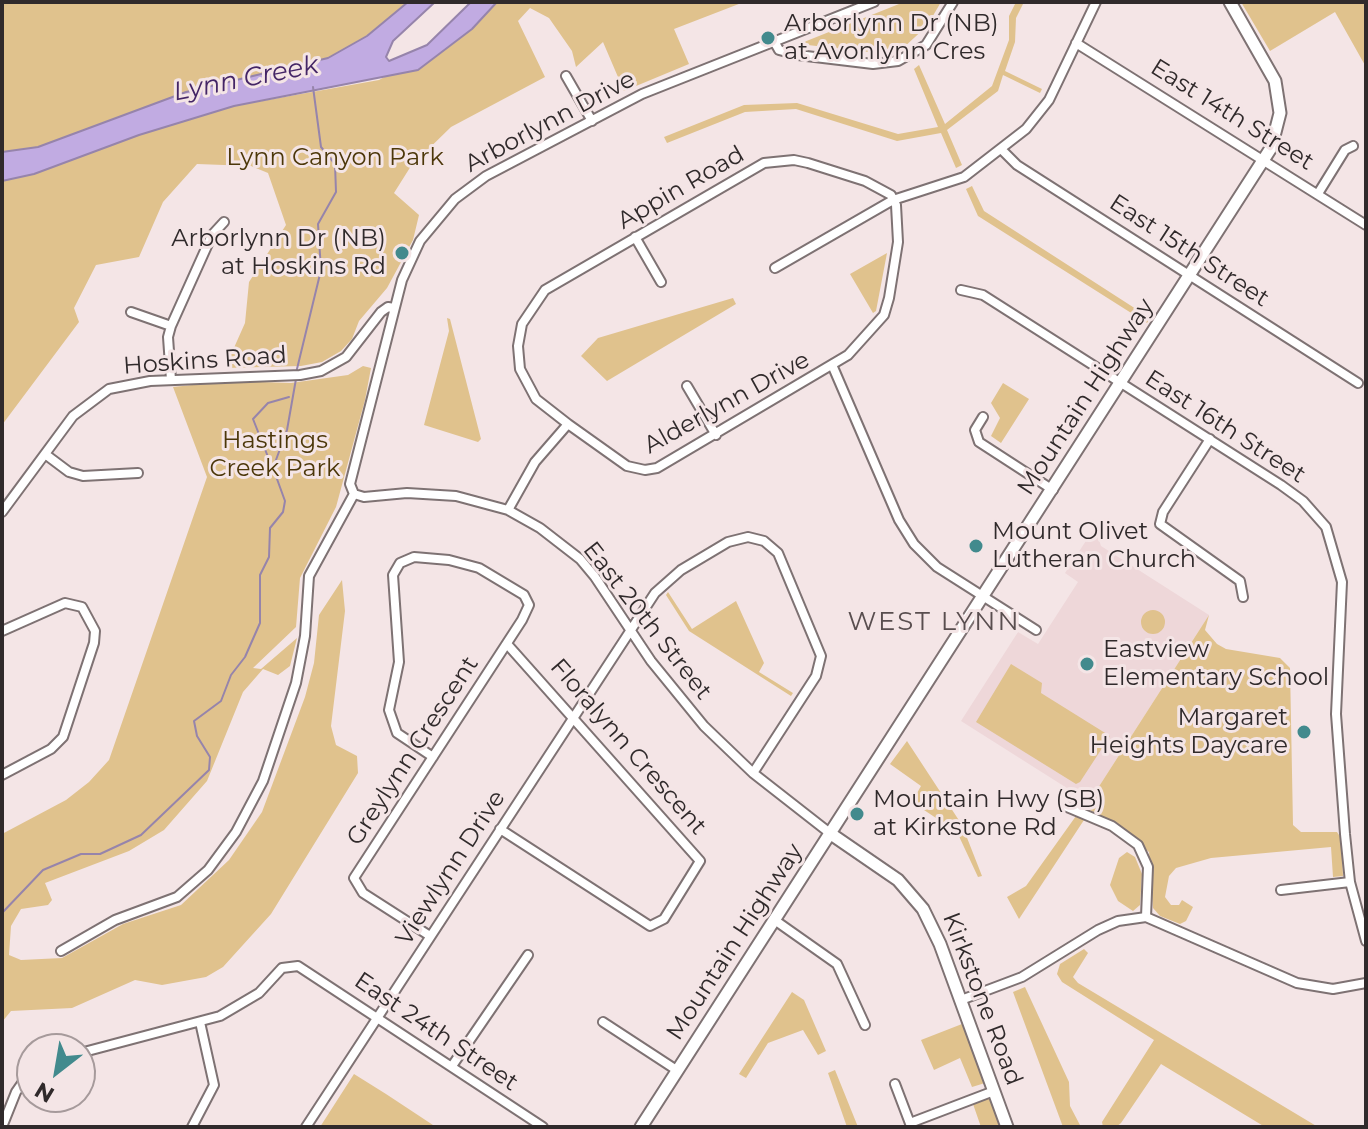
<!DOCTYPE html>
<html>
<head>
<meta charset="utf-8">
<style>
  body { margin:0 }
  #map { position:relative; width:1368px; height:1129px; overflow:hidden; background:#f4e5e6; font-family:Montserrat,sans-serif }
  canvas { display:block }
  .frame { position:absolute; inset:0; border:4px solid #302a2b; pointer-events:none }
  .north { position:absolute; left:16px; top:1033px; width:80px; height:80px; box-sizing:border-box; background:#f4e5e6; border:2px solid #a69a9b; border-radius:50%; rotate:211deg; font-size:22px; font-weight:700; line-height:32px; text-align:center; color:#302a2b }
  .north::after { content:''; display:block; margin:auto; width:28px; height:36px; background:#428a8d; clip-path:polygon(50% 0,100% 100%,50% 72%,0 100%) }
</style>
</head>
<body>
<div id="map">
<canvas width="1368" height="1129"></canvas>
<div class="frame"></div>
<div class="north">N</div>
</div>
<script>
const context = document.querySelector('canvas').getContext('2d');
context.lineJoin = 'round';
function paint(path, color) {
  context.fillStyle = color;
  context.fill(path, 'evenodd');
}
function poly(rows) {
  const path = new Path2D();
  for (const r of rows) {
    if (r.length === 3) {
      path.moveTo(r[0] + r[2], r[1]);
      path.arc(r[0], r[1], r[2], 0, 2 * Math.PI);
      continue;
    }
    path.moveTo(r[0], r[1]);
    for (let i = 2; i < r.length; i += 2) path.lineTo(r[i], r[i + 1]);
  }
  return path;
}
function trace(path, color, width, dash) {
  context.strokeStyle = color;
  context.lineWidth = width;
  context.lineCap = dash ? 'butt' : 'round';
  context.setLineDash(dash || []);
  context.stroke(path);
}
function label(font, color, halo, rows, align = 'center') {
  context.font = font + ' Montserrat,sans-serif';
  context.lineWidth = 6;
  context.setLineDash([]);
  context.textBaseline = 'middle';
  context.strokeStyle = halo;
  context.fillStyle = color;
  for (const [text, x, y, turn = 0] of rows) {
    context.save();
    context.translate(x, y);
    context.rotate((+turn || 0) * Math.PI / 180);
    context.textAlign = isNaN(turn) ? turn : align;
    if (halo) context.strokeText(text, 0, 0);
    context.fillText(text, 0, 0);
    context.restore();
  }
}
paint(poly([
  [1095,527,1101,546,1209,615,1089,802,961,721,1018,632,1038,644,1078,582,1065,573]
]), '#eed7d9');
paint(poly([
  [2,2,408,2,367,36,328,58,186,92,38,147,2,152],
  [497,2,744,2,674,29,689,64,624,91,603,42,576,67,572,51,549,18,530,8,518,21,545,77,451,127,411,166,394,193,419,215,413,240,387,288,359,321,352,339,341,351,322,362,301,366,225,368,245,323,249,282,286,225,268,173,251,166,197,164,163,202,139,257,96,265,74,308,79,322,2,425,2,181,34,174,139,135,234,106,379,80,472,29],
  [904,2,941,2,927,26,902,49,878,53,799,44],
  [1016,2,1024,2,1016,18,1015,42,1005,71,1042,89,1040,93,1003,75,998,91,947,130,962,165,956,168,941,133,897,141,796,109,745,112,667,143,664,137,744,105,797,103,898,134,938,127,914,69,919,65,945,124,992,86,1009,40,1009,16],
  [1241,2,1366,2,1366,67,1335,12,1270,51],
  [972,186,984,211,1150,318,1147,323,978,216,966,189],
  [887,253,876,311,873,313,850,274],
  [733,298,736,304,607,381,581,356,598,338],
  [447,318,450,319,481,439,478,442,424,425,449,331],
  [363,366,371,368,365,400,336,507,300,578,296,627,253,668,261,669,297,638,290,666,278,675,263,669,243,692,207,781,164,830,129,851,45,883,52,900,48,905,21,909,11,926,9,955,21,960,62,958,123,924,181,905,229,860,262,812,305,697,314,663,319,615,342,580,345,611,331,726,336,745,357,756,358,773,271,914,223,967,206,977,162,985,135,980,72,1008,11,1011,2,1022,2,834,66,800,89,782,109,760,207,477,173,387,230,381,291,383,348,375],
  [1003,383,1029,399,1001,443,991,436,1000,418,991,403],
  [668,592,692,629,736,601,764,663,759,672,793,693,791,696,689,631,666,595],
  [1153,622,12],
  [1209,615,1205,630,1217,644,1226,649,1280,658,1290,668,1293,825,1301,832,1337,832,1341,838,1343,876,1333,877,1331,847,1211,858,1176,868,1169,876,1165,897,1171,905,1179,905,1182,900,1193,907,1186,921,1180,924,1160,916,1153,908,1149,852,1112,822,1090,810,1089,802],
  [1011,664,1042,683,1041,693,1110,736,1080,782,1076,784,976,722],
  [907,741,962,825,982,876,978,877,957,832,912,802,921,786,890,764],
  [1076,816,1084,820,1019,919,1007,897,1026,886],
  [1127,852,1135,857,1142,874,1140,905,1133,911,1118,901,1110,885,1119,858],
  [1084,949,1088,953,1073,977,1078,983,1318,1127,1265,1127,1161,1064,1121,1123,1116,1127,1103,1127,1102,1122,1154,1040,1062,982,1057,974,1060,964],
  [1025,987,1069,1082,1070,1106,1081,1127,1063,1127,1013,992],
  [792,992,804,1000,826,1051,818,1055,803,1030,768,1043,746,1078,739,1074],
  [962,1024,985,1083,972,1087,960,1058,934,1070,921,1040],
  [835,1070,858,1127,847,1127,828,1073],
  [354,1074,386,1094,436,1127,320,1127],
  [990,1098,1002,1127,981,1127,973,1104]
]), '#e0c28d');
const water = poly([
  [408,2,435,2,393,41,386,57,389,61,427,45,471,2,497,2,472,29,418,70,234,106,139,135,34,174,2,181,2,152,38,147,186,92,328,58,367,36,408,2]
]);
paint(water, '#c1abe2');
trace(water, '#9684ab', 2);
trace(poly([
  [296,373,321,270,318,224,336,192,335,164,321,147,313,87],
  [272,467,253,419,268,403,289,397],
  [2,913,43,870,81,854,100,854,141,835,209,770,210,757,197,736,194,721,221,701,231,675,245,657,260,623,260,575,269,557,270,528,283,512,285,501,273,468,287,430,296,379]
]), '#9684ab', 2);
const street = poly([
  [774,41,779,50,798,55,873,64,898,61,926,45,953,2],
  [1076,43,1366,225],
  [566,76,592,121],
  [1001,149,1017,165,1358,383],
  [1319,192,1345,150,1353,146],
  [635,237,661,282],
  [775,268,893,200,964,177,1026,129,1049,100,1096,2],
  [961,290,983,295,1281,485,1303,501,1326,527,1342,582,1336,714,1345,834,1350,882,1366,941],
  [131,312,171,326],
  [833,367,899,520,914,544,937,567,1036,630],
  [171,380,168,337,171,326,212,235,224,222],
  [687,386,716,435],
  [983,417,975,430,979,442,1053,490],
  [1210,439,1163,512,1160,524,1240,581,1243,597],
  [45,454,69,472,83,476,138,473],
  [354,494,350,484,402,280,420,241,455,199,486,176,642,94,874,2],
  [354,494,364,497,407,493,456,496,508,510,540,528,580,559,595,577,651,661,704,726,753,773,831,834],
  [508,510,535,462,568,424,627,466,645,470,657,468,848,355,884,315,889,298,898,242,896,205,891,195,865,181,808,163,794,160,764,163,545,290,522,324,518,346,520,369,536,399,568,424],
  [2,512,73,416,109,389,150,381,300,375,321,371,346,357,381,312,388,307,394,308],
  [2,631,65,603,82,607,95,631,94,643,63,737,51,749,2,775],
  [1067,807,1112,826,1138,845,1148,867,1146,917],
  [500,829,650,926,664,919,700,861,507,644],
  [1281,890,1350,882],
  [776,921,837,964,865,1025],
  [430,936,363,893,354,878,522,620,529,605,524,595,479,568,449,560,414,557,400,563,393,575,399,662,389,710,397,733,433,757],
  [61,951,115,920,177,897,208,870,236,832,263,781,296,683,305,636,309,576,354,494],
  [961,1000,1022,977,1098,930,1118,921,1146,917,1297,983,1333,989,1366,983],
  [603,1022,678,1071],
  [80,1053,220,1016,259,993,282,968,298,966,543,1127],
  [452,1066,528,955],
  [895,1084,911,1126],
  [910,1123,994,1091],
  [2,1127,16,1092,32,1069],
  [192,1127,214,1085,200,1022],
  [306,1127,655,593,681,570,728,542,748,537,764,541,778,553,821,656,816,676,753,773]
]);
const secondary = poly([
  [831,834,898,880,923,909,940,944,1007,1127],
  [641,1127,1271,148,1280,113,1275,81,1230,2]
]);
trace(street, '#7e7273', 12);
trace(secondary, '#7e7273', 15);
trace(street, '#fff', 8);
trace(secondary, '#fff', 11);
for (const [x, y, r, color] of [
  [768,38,8,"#428a8d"],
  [402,253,8,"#428a8d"],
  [976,546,8,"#428a8d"],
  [1087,664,8,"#428a8d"],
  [1304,732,8,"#428a8d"],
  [857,814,8,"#428a8d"]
]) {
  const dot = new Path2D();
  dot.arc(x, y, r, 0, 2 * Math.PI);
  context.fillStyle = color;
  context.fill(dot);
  trace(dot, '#f4e5e6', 3);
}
label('24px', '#302a2b', '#f4e5e6', [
  ["Arborlynn Dr (NB)",784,24],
  ["at Avonlynn Cres",784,52],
  ["Arborlynn Dr (NB)",386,239,"right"],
  ["at Hoskins Rd",386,267,"right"],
  ["Mount Olivet",992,532],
  ["Lutheran Church",992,560],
  ["Eastview",1103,650],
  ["Elementary School",1103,678],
  ["Margaret",1288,718,"right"],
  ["Heights Daycare",1288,746,"right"],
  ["Mountain Hwy (SB)",873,800],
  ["at Kirkstone Rd",873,828]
], 'left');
label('24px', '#302a2b', '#f4e5e6', [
  ["East 14th Street",1232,115,32],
  ["Arborlynn Drive",550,122,-28],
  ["Appin Road",681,188,-30],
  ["East 15th Street",1189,251,33],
  ["Hoskins Road",205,361,-4],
  ["Mountain Highway",1086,397,-57],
  ["Alderlynn Drive",727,403,-29],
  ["East 16th Street",1225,427,33],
  ["East 20th Street",647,621,52],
  ["Floralynn Crescent",628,747,49],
  ["Greylynn Crescent",413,751,-57],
  ["Viewlynn Drive",451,868,-57],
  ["Mountain Highway",735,942,-57],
  ["Kirkstone Road",982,999,69],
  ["East 24th Street",436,1032,34]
]);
label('24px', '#4c3709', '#f4e5e6', [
  ["Lynn Canyon Park",335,158],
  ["Hastings",275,441],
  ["Creek Park",275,469]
]);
label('italic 26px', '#442566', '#f4e5e6', [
  ["Lynn Creek",246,79,-11]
]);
context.letterSpacing = '2px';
label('26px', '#594e4f', '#f4e5e6', [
  ["WEST LYNN",934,622]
]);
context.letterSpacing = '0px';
</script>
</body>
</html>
